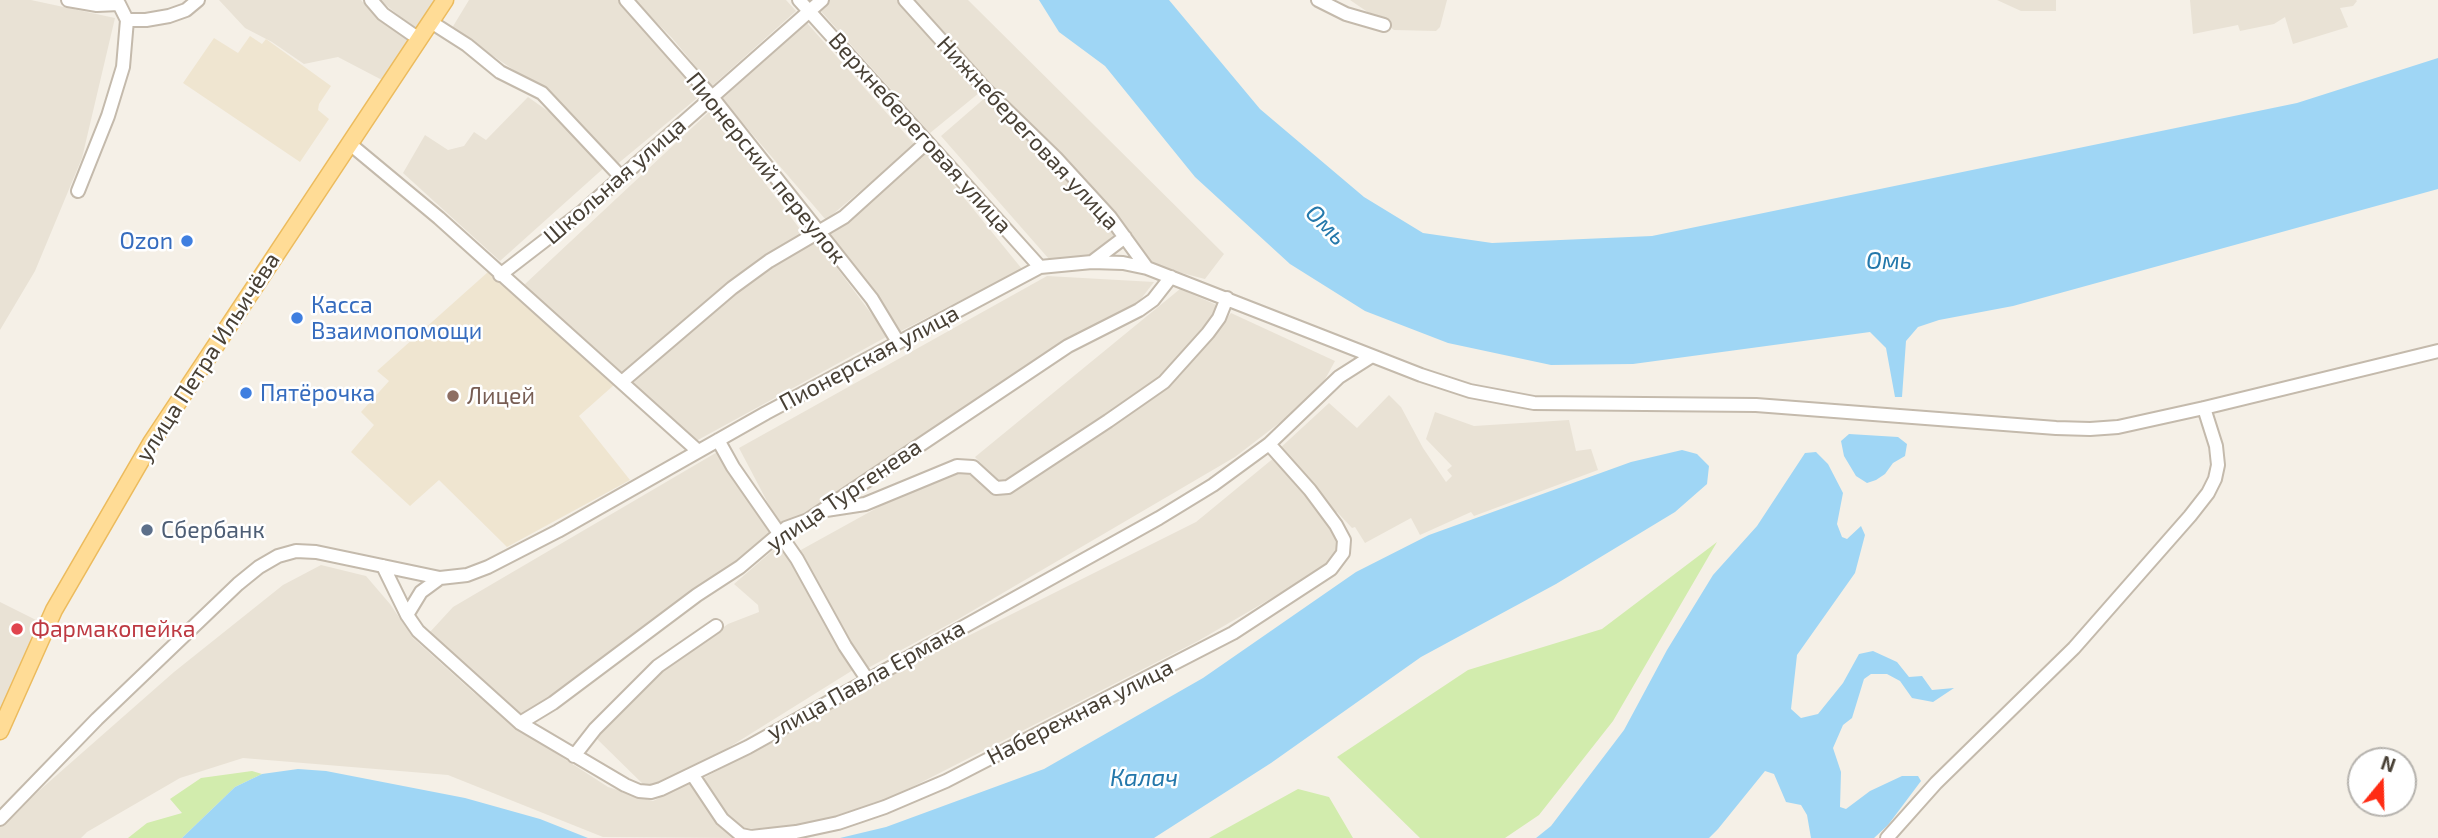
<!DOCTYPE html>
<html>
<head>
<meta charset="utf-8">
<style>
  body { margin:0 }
  #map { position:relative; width:2438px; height:838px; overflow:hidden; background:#f5f0e7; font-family:"Exo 2",sans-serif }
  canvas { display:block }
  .north { position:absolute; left:2347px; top:747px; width:70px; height:70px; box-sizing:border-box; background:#fff; border:2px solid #b6b3ae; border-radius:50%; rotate:19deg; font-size:19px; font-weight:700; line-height:28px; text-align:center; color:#484035 }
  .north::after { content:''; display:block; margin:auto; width:24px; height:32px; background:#ff2c14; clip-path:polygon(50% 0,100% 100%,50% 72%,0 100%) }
</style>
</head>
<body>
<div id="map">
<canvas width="2438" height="838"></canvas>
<div class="north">N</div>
</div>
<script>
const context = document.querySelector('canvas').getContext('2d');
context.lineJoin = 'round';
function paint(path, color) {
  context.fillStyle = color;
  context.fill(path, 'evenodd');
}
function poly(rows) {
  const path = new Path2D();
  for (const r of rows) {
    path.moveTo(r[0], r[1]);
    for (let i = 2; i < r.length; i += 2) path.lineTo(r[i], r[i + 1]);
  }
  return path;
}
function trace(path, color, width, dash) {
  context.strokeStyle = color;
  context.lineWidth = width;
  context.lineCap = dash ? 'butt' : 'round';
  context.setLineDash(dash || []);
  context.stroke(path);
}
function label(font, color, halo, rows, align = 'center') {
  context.font = font + ' "Exo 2",sans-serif';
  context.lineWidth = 5;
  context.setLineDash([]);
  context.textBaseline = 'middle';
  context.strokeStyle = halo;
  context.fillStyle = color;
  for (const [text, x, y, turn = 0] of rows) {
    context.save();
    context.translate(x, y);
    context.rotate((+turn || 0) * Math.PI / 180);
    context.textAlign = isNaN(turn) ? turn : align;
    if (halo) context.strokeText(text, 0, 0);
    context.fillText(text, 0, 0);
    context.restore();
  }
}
paint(poly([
  [0,0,31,0,115,18,82,158,35,271,0,330],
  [219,0,361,0,366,6,412,38,382,80,338,57,304,64,272,42,245,28],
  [380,0,434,0,416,30],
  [469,0,621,0,702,94,615,166,549,94,452,28],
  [634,0,786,0,796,11,712,86,672,38],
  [829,0,897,0,986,97,1117,232,1088,258,1049,259,941,136,986,97,979,93,930,133,818,8],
  [909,0,968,0,1224,254,1205,279,1151,265],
  [1350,0,1447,0,1440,27,1436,31,1394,30],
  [1997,0,2056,0,2056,11,2021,11],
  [2190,0,2356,0,2357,1,2353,6,2340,8,2348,27,2293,44,2285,17,2274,24,2240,31,2238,25,2193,34],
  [807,23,915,145,826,220,722,99],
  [528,97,569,126,606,166,500,261,403,173,425,135,448,150,464,146,474,132,486,140],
  [710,111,803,233,759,261,714,295,623,373,524,285],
  [926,151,1022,269,899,332,829,235],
  [816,240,888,336,696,441,632,384,736,291],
  [1047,276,1154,282,1137,304,1102,320,813,511,780,526,739,448],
  [1180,289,1219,306,1216,318,1171,372,1001,485,975,457],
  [1231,313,1335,361,1317,394,1235,457,955,621,866,669,816,589,799,551,931,478,957,467,1012,490,1165,389,1180,376],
  [1389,395,1401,407,1423,448,1446,482,1452,476,1447,470,1452,466,1426,439,1435,412,1474,426,1569,420,1576,451,1591,449,1598,470,1474,516,1471,512,1420,535,1411,518,1365,543,1355,527,1352,528,1337,512,1335,513,1278,450,1329,403,1357,428],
  [719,451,773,534,772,538,523,717,430,632,453,607],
  [1275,457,1334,528,1338,536,1338,550,1333,558,1315,573,1198,641,877,805,875,802,839,818,813,825,741,829,740,826,735,826,724,816,700,780,938,651,1196,522],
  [779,545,794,565,853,670,715,756,647,788,596,738,644,685,728,624,759,612,758,605,734,584],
  [321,565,366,576,390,604,413,638,474,693,540,743,608,787,653,801,692,782,711,814,739,838,603,837,448,775,243,758,180,778,87,832,81,838,0,838,0,825,174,672,283,585],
  [0,602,44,624,0,713]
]), '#e9e2d5');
paint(poly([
  [250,36,262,44,266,39,331,86,319,104,318,110,329,119,300,162,183,83,214,38,238,53],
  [488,272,614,385,579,416,630,480,507,547,439,480,410,506,351,452,374,425,361,412,389,381,377,371]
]), '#efe5d0');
paint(poly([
  [1717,542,1613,721,1539,815,1505,838,1420,838,1337,757,1468,670,1602,629],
  [252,771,262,774,235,787,182,838,128,838,147,823,182,813,170,799,201,778],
  [1298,789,1329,797,1353,838,1209,838]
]), '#d2ecad');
paint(poly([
  [1039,0,1169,0,1260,109,1364,197,1423,233,1492,243,1652,236,2297,103,2438,58,2438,189,2013,306,1939,320,1918,327,1906,341,1902,397,1895,397,1886,348,1870,332,1633,364,1551,365,1448,343,1365,311,1290,264,1195,177,1105,66,1059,32],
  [1849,434,1898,437,1907,444,1905,456,1893,463,1885,474,1876,480,1867,483,1856,476,1844,456,1841,441],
  [1682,450,1697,454,1709,466,1707,484,1675,512,1556,584,1421,657,1271,763,1154,838,840,838,886,827,1044,769,1203,678,1356,572,1429,535,1631,462],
  [1816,452,1828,464,1843,493,1837,524,1842,537,1847,539,1861,526,1865,535,1855,573,1797,655,1791,709,1801,718,1818,714,1843,683,1859,654,1873,651,1897,662,1909,677,1922,676,1932,690,1954,688,1933,702,1912,698,1900,681,1887,674,1871,674,1864,679,1852,718,1843,725,1833,748,1841,772,1840,807,1846,809,1870,791,1902,776,1918,776,1921,781,1888,825,1874,838,1811,838,1807,815,1801,805,1786,802,1774,774,1765,771,1718,829,1709,838,1536,838,1551,826,1624,730,1667,650,1713,575,1757,526,1805,453],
  [298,769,326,771,465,798,540,819,588,838,182,838,235,787,262,774]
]), '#9fd6f5');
const minor = poly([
  [68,0,97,5,119,4],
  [371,0,383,14,419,39],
  [626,0,712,97,872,299,898,342],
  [799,0,1040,267],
  [905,0,987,91,1056,158,1110,217,1147,268],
  [1318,0,1346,14,1384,25],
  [127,20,146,20,169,16,186,10,198,0],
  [431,22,467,45,500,72,542,93,621,177],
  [350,144,439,218,698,451],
  [78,191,108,116,123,67,127,20,119,4],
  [1092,262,1125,237],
  [500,275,583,211,822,0],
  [623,381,732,288,769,261,844,217,927,142],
  [718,440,733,467,797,559,845,646,867,679],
  [826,510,865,504,957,466,973,467,996,488,1008,487,1108,421,1164,382,1208,333,1219,318,1227,298],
  [383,566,407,615,418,631,520,723,625,785,639,791,651,792,661,789,748,747,1159,518,1213,485,1269,444,1339,377,1372,356],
  [407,615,421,592,440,578],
  [520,723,553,703,697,595,740,567,786,528,808,520,1068,346,1139,310,1153,300,1171,277],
  [574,756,595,729,658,666,716,626],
  [692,774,722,819,741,835,751,837,796,832,838,823,885,807,946,781,1233,633,1331,569,1343,553,1344,540,1336,525,1310,490,1269,444],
  [0,819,97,719,238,584,259,567,278,556,296,551,316,552,440,578,467,575,488,567,558,531,766,413,1040,267,1092,262,1123,263,1147,268,1421,375,1470,391,1534,403,1756,405,2056,428,2090,429,2118,427,2204,408,2438,351],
  [1887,838,1936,783,2074,648,2190,516,2208,493,2215,479,2218,465,2216,446,2204,408]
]);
const major = poly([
  [0,731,54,610,151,443,445,0]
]);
trace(minor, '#c4baac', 16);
trace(major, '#ecbb5d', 19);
trace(minor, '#fff', 12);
trace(major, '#ffdc96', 16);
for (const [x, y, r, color] of [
  [187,241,7,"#3f7fe0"],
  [297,318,7,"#3f7fe0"],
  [246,393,7,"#3f7fe0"],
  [453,396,7,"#8d6e63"],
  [147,530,7,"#5c6f8a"],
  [17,629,7,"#e0444e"]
]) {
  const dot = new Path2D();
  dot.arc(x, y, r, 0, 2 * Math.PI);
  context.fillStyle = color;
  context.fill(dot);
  trace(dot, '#fff', 2.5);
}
label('23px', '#484035', '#fff', [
  ["Верхнебереговая улица",920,133,48],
  ["Нижнебереговая улица",1028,133,47],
  ["Пионерский переулок",766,168,51],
  ["Школьная улица",615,181,-41],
  ["улица Петра Ильичёва",208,357,-57],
  ["Пионерская улица",869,358,-28],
  ["улица Тургенева",844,495,-34],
  ["улица Павла Ермака",866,680,-29],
  ["Набережная улица",1080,712,-27]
]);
label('23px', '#366cbe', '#fff', [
  ["Ozon",173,241,"right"],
  ["Касса",311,305],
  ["Взаимопомощи",311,331],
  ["Пятёрочка",260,393]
], 'left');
label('23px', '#785e54', '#fff', [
  ["Лицей",467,396]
], 'left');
label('23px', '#4e5e75', '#fff', [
  ["Сбербанк",161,530]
], 'left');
label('23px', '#be3a42', '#fff', [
  ["Фармакопейка",31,629]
], 'left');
label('italic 24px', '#2478ab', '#fff', [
  ["Омь",1326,225,45],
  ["Омь",1889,261],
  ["Калач",1144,778]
]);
</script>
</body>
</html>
